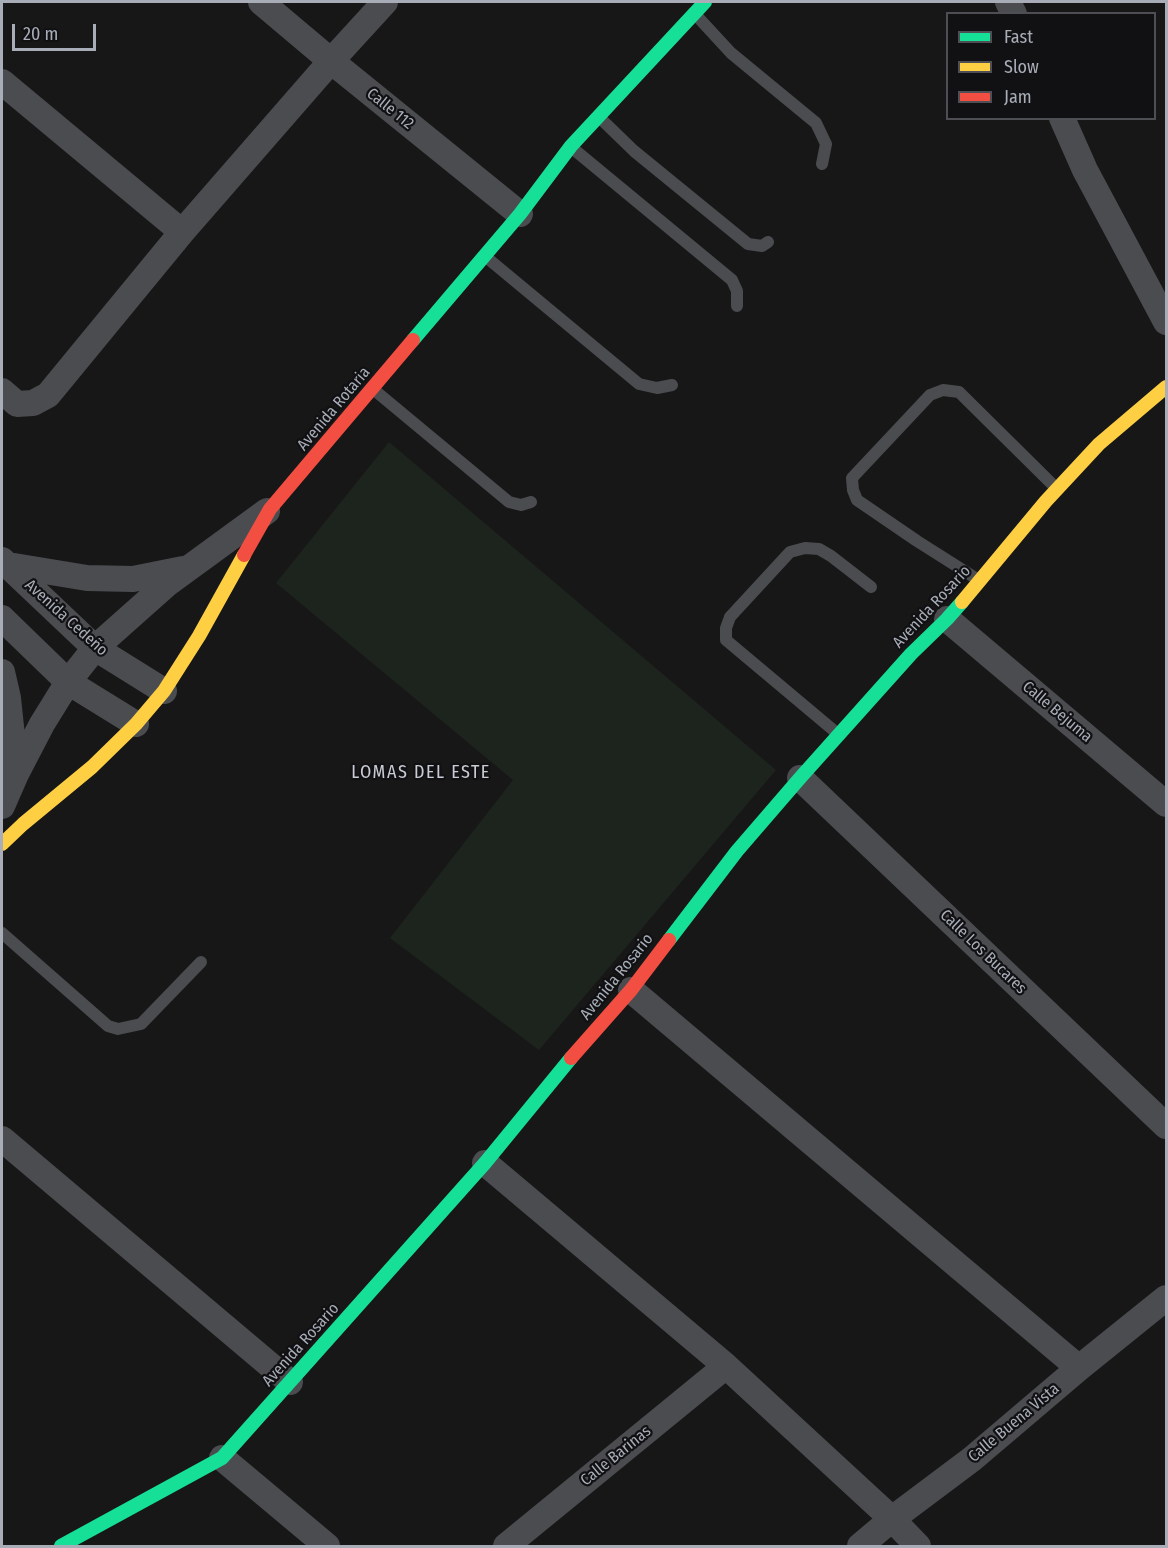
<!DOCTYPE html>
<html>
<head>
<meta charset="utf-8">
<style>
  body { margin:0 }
  #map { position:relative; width:1168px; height:1548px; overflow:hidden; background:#171717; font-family:"Fira Sans Condensed",sans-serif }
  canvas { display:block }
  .frame { position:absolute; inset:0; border:3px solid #a8adb8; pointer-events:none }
  .legend { position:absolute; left:946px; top:12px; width:210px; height:108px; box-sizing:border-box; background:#111113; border:2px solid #4d4f55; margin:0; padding:8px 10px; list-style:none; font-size:18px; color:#a8adb8 }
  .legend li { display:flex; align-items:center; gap:12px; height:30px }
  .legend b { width:30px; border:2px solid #4d4f55 }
  .scale { position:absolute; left:12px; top:24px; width:84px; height:27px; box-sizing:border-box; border:3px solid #a8adb8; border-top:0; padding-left:8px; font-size:18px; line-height:21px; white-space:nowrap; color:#a8adb8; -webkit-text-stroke:4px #111113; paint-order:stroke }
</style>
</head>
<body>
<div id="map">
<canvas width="1168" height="1548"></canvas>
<div class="frame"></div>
<ul class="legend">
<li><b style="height:8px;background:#16e098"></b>Fast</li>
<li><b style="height:8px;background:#ffcf43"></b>Slow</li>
<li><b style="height:8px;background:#f24e42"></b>Jam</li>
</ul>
<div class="scale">20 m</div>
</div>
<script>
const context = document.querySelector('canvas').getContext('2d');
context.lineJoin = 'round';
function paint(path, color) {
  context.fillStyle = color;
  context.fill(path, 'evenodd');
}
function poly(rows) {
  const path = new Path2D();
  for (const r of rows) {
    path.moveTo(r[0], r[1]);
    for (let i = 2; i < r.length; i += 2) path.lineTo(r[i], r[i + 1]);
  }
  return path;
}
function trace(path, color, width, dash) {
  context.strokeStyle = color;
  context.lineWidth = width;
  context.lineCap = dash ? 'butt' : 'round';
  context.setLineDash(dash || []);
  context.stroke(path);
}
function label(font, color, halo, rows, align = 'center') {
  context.font = font + ' "Fira Sans Condensed",sans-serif';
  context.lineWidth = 4.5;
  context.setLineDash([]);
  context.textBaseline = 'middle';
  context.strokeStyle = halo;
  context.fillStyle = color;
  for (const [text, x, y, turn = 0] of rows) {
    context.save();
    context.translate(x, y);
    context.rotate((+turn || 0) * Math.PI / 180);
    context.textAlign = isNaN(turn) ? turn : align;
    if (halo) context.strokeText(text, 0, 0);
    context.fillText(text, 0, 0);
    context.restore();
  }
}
paint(poly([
  [389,442,776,770,539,1050,390,938,513,780,276,583]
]), '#1d241e');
trace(poly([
  [695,14,731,53,816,123,826,144,822,164],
  [599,117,634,151,748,244,762,246,768,242],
  [571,147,732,280,737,291,737,306],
  [486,257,639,384,657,388,672,385],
  [373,389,509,502,521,505,531,502],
  [977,579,917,541,857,500,853,490,852,478,930,395,943,390,959,392,1056,488],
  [838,734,726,640,726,628,730,617,790,552,805,548,819,549,831,556,871,587],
  [2,933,108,1026,118,1029,141,1024,201,962]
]), '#4b4c50', 12);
trace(poly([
  [261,2,331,61,520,214],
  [1008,2,1014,14],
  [2,82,182,232,331,61,385,2],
  [1062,118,1085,170,1166,322],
  [2,391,17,404,33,403,48,395,182,232],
  [2,560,95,648,164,691],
  [8,565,87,578,133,579,183,569],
  [2,618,68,682,136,724],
  [947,619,1166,804],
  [2,672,8,698,16,774],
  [800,778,1166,1126],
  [2,806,16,774,42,724,68,682,95,648,167,584,267,511],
  [631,990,1079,1368],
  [2,1139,290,1382],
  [485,1163,726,1366,892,1519,918,1546],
  [222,1458,327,1546],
  [506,1546,726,1366],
  [860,1546,892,1519,972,1459,1079,1368,1166,1298]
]), '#4b4c50', 26);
trace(poly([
  [413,340,520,214,571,146,705,2],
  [669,940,737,851,800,778,911,654,947,619,962,602],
  [61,1546,222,1458,485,1163,571,1058]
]), '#16e098', 14);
trace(poly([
  [962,602,1046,501,1099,444,1166,387],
  [2,844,23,824,92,767,136,724,164,691,199,636,244,555]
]), '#ffcf43', 14);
trace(poly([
  [244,555,270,509,413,340],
  [571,1058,631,990,669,940]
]), '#f24e42', 14);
label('16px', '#a8adb8', '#111113', [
  ["Calle 112",390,109,39],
  ["Avenida Rotaria",334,409,-50],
  ["Avenida Rosario",932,607,-47],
  ["Avenida Cedeño",66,618,42],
  ["Calle Bejuma",1057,712,40],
  ["Calle Los Bucares",983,952,44],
  ["Avenida Rosario",617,977,-51],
  ["Avenida Rosario",301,1345,-48],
  ["Calle Buena Vista",1014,1423,-40],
  ["Calle Barinas",616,1456,-39]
]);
context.letterSpacing = '1.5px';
label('18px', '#c9ccd4', '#111113', [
  ["LOMAS DEL ESTE",421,773]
]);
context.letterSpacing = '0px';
</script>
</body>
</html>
